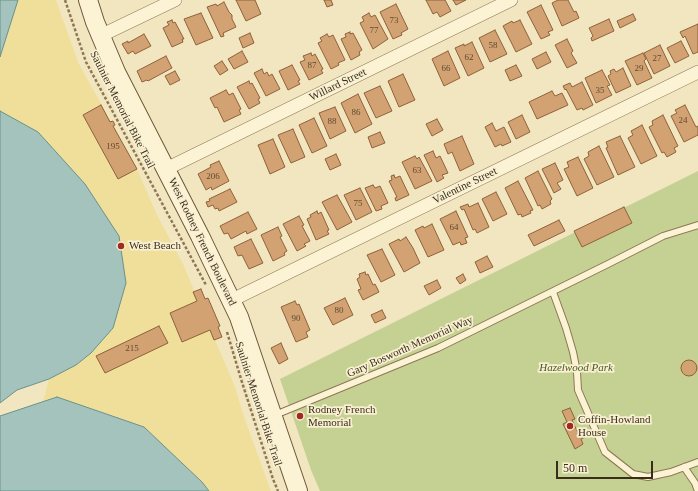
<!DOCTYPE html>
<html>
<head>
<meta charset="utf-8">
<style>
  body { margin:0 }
  #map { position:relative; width:698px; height:491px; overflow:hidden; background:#f2e6c0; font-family:"Times New Roman",serif }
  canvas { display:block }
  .scale { position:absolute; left:556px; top:461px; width:97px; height:18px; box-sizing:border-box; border:2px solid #3b2d1c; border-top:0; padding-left:5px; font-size:12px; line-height:14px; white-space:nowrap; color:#3b2d1c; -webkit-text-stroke:3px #f8f0d1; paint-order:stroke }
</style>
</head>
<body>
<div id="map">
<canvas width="698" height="491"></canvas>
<div class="scale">50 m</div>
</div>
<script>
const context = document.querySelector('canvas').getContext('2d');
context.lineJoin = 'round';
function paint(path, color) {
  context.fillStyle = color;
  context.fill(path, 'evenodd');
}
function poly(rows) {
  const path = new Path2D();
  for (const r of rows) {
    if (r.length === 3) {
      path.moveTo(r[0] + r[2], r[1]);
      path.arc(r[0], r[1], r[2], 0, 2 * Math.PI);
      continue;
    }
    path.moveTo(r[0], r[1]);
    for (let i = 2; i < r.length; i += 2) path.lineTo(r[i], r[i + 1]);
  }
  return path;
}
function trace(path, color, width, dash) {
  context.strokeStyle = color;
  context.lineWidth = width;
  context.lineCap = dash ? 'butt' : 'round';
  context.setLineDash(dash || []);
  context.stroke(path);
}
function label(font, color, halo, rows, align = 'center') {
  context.font = font + ' "Times New Roman",serif';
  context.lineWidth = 3.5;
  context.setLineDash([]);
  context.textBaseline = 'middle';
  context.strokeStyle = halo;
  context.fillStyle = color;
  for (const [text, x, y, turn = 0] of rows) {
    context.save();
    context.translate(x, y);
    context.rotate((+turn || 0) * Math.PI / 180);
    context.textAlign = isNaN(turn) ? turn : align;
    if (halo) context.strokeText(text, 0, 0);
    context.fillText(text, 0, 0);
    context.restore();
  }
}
paint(poly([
  [698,171,698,491,320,491,311,470,280,379]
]), '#c5d193');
paint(poly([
  [12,0,56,0,78,62,137,169,157,215,183,264,235,387,244,417,271,491,160,491,61,409,43,402,49,379,0,157,0,31]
]), '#f0df9b');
const water = poly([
  [0,0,18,0,0,57,0,0],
  [0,111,38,132,85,184,119,236,126,283,113,328,91,353,76,365,49,379,17,390,0,403,0,111],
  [57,397,144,427,202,482,209,491,0,491,0,416,57,397]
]);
paint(water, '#a3c3bc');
trace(water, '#69928b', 1);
const building = poly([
  [236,0,255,0,261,14,246,21,236,0],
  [324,0,331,0,333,5,327,7,324,0],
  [426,0,445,0,451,11,440,17,437,12,433,14,426,0],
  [453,0,466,0,456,5,453,0],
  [558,0,568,0,574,12,576,11,579,18,562,26,552,3,558,0],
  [224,2,229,12,232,15,232,19,236,27,223,33,224,36,221,37,207,7,216,4,217,6,224,2],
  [396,4,408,29,401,33,402,35,393,39,380,12,396,4],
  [541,5,553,30,548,32,550,35,541,39,527,12,541,5],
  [201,13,213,38,196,45,184,19,201,13],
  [369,13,371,17,375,15,388,39,373,49,360,23,364,21,362,17,369,13],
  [633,14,636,20,620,28,617,21,633,14],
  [609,19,614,31,592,41,591,38,593,36,589,28,609,19],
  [172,20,173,23,175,22,184,39,182,39,183,42,172,47,163,28,169,25,167,22,172,20],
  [520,20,532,44,516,52,503,26,512,21,513,23,520,20],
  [698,24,698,52,693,54,685,36,683,38,680,32,698,24],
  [495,30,507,54,490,62,479,38,495,30],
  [350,32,350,34,353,33,362,50,359,52,360,55,351,60,341,39,346,37,345,34,350,32],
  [250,33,254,43,243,48,239,38,250,33],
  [144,34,151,46,135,54,133,51,128,54,122,44,128,41,128,43,144,34],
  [327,34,329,37,333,35,345,60,338,63,339,65,331,69,318,43,322,41,320,38,327,34],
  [567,39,573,51,571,53,577,63,567,68,555,45,567,39],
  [681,41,689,56,675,63,667,48,681,41],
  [472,42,484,68,468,76,455,48,464,44,464,46,472,42],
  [660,45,670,66,654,74,644,53,660,45],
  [242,51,248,62,234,69,228,59,242,51],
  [448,51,460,78,444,86,432,59,448,51],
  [546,52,551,62,537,69,532,59,546,52],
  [311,53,312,56,315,54,323,69,321,70,323,73,309,80,300,62,305,60,303,56,311,53],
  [643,53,646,59,644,61,652,78,637,85,625,61,643,53],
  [166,56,172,68,148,81,147,80,142,82,137,71,166,56],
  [222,61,228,70,220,75,214,66,222,61],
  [292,65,300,80,298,81,300,84,288,90,279,71,292,65],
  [516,65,522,76,510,81,505,70,516,65],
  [623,68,631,86,616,93,608,76,611,74,610,71,614,69,616,72,623,68],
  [262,69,264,74,267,72,269,76,272,74,280,89,266,96,254,73,262,69],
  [602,70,610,85,607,86,612,95,596,103,585,78,602,70],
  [175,71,180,80,170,85,165,76,175,71],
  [403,74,415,100,399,107,388,81,403,74],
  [249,81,250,84,252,83,260,98,258,99,260,103,249,109,237,87,249,81],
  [582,82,593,105,583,110,582,108,577,110,566,89,565,90,563,86,570,83,572,87,582,82],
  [380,86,392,111,376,118,364,93,380,86],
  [226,90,229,95,233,93,241,109,239,110,241,114,224,122,217,107,215,108,210,98,226,90],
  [552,91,555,96,562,93,568,105,537,119,529,102,552,91],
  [358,94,372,124,355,133,341,103,358,94],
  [101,105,110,122,113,121,115,125,113,126,137,169,118,179,83,115,101,105],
  [685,105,696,127,698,126,698,135,684,142,671,116,677,113,675,110,685,105],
  [335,107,346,131,330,139,319,113,335,107],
  [522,115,530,132,516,139,508,122,522,115],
  [663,115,678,146,674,148,676,152,667,157,664,152,662,153,649,127,653,125,652,121,663,115],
  [314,118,327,146,312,153,299,125,314,118],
  [437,119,443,130,432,136,426,124,437,119],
  [492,123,496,131,504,127,511,142,502,146,501,144,495,147,485,127,492,123],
  [642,125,657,156,641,164,628,138,633,135,631,131,642,125],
  [293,129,305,157,291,163,278,135,293,129],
  [380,132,385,143,372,148,368,137,380,132],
  [462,136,474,164,460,171,452,152,448,154,444,144,462,136],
  [620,136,635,167,618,175,606,148,608,147,606,142,620,136],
  [273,139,285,167,270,174,258,145,273,139],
  [599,146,614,177,597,185,584,159,589,156,588,152,599,146],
  [433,151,436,158,440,156,448,173,442,175,444,178,437,182,424,155,433,151],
  [336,154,341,165,330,170,325,159,336,154],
  [415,156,417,159,419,157,432,181,415,189,402,162,415,156],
  [578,157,593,188,577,196,564,169,569,167,567,162,578,157],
  [219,161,229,181,212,190,211,187,206,190,198,174,211,167,210,165,219,161],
  [555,163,563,180,557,183,561,189,554,193,542,169,555,163],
  [538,171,552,199,550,201,551,204,542,209,540,205,538,206,525,178,538,171],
  [394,175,395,178,400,176,409,195,396,201,395,198,397,197,389,181,392,180,391,176,394,175],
  [518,181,533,210,530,211,531,213,522,217,521,214,518,215,505,188,518,181],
  [373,185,375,188,380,186,388,203,381,206,382,209,376,211,365,188,373,185],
  [360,188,372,212,356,220,344,195,360,188],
  [230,189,237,202,219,211,218,208,215,209,213,205,208,207,206,202,210,201,209,199,230,189],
  [496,192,507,214,493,221,482,199,496,192],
  [337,195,352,222,337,230,322,202,337,195],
  [478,203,489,227,477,233,475,229,473,230,464,209,462,210,460,207,468,204,469,207,478,203],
  [624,207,632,223,582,247,574,231,624,207],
  [317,211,318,214,321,212,329,230,327,231,329,234,316,240,307,219,311,217,310,215,317,211],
  [456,211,468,237,465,238,467,243,461,245,460,242,453,245,440,219,456,211],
  [248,212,257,229,247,234,246,231,231,239,228,233,224,234,220,226,248,212],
  [299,216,304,225,302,226,310,241,304,244,306,246,297,251,283,224,299,216],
  [559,220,565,231,534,246,528,235,559,220],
  [432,224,444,250,428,257,415,230,423,226,424,228,432,224],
  [278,227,282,236,280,237,287,251,284,253,285,255,273,261,261,235,278,227],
  [406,237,413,248,420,263,404,272,389,244,399,239,400,241,406,237],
  [251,239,263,263,249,269,242,255,238,256,234,247,251,239],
  [382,249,395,275,381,282,367,255,382,249],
  [487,256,493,267,480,273,475,262,487,256],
  [365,272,366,275,368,274,373,285,375,284,379,292,363,300,358,290,361,289,357,279,360,277,359,274,365,272],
  [463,274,466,280,460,284,456,278,463,274],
  [437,280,441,288,429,295,424,286,437,280],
  [201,289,205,299,208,298,220,326,218,327,222,337,214,340,210,330,182,342,170,313,197,301,193,292,201,289],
  [345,298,353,315,333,325,324,308,345,298],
  [295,301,297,305,299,304,310,330,306,332,308,337,296,342,281,307,295,301],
  [382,310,386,318,375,323,371,315,382,310],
  [159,326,168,343,105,373,96,356,159,326],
  [281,343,288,359,279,364,271,348,281,343],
  [689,368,8],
  [570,408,575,419,572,420,577,431,583,428,587,436,581,439,583,444,575,449,563,424,567,422,562,411,570,408]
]);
paint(building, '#d3a273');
trace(building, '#8e613a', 1);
const service = poly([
  [553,292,566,328,573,352,577,372,578,390,605,452,633,474,648,477,671,472,698,462],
  [275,415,438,348,608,264,663,236,698,225],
  [684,467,695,483,698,491]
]);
const minor = poly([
  [100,36,175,0],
  [166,169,511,0],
  [232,300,698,72]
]);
const secondary = poly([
  [88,0,95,22,116,72,200,236,239,317,298,491]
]);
trace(service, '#8d7756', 8);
trace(minor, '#8d7756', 14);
trace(secondary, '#6e583a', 20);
trace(poly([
  [65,0,86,62,206,285],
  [227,332,241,379,273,479,278,491]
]), '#8d7756', 2.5, [3, 2]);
trace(service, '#fcf3d4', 6);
trace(minor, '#fcf3d4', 13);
trace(secondary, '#fcf3d4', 18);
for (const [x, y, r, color] of [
  [121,246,4,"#a12921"],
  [300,416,4,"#a12921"],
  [570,426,4,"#a12921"]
]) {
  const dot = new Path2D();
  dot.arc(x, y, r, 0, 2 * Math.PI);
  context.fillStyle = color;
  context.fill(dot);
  trace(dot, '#f8f0d1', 1.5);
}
label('9px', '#614a32', null, [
  ["73",394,21],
  ["77",374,31],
  ["58",493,46],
  ["62",469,58],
  ["27",657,59],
  ["87",312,66],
  ["66",446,69],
  ["29",639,69],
  ["35",600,91],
  ["86",356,113],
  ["24",683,121],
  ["88",332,122],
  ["195",113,147],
  ["63",417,171],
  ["206",213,177],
  ["75",358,204],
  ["64",454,228],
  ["80",339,311],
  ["90",296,319],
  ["215",132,349]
]);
label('11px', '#3b2d1c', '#f8f0d1', [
  ["Willard Street",338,85,-26],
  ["Saulnier Memorial Bike Trail",122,110,63],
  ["Valentine Street",465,186,-26],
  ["West Rodney French Boulevard",202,242,64],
  ["Gary Bosworth Memorial Way",410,347,-24],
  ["Saulnier Memorial Bike Trail",258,404,72]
]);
label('11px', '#3b2d1c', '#f8f0d1', [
  ["West Beach",129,246],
  ["Rodney French",308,410],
  ["Memorial",308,423],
  ["Coffin-Howland",578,420],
  ["House",578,433]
], 'left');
label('italic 11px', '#475921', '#f8f0d1', [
  ["Hazelwood Park",576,368]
]);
</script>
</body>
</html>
